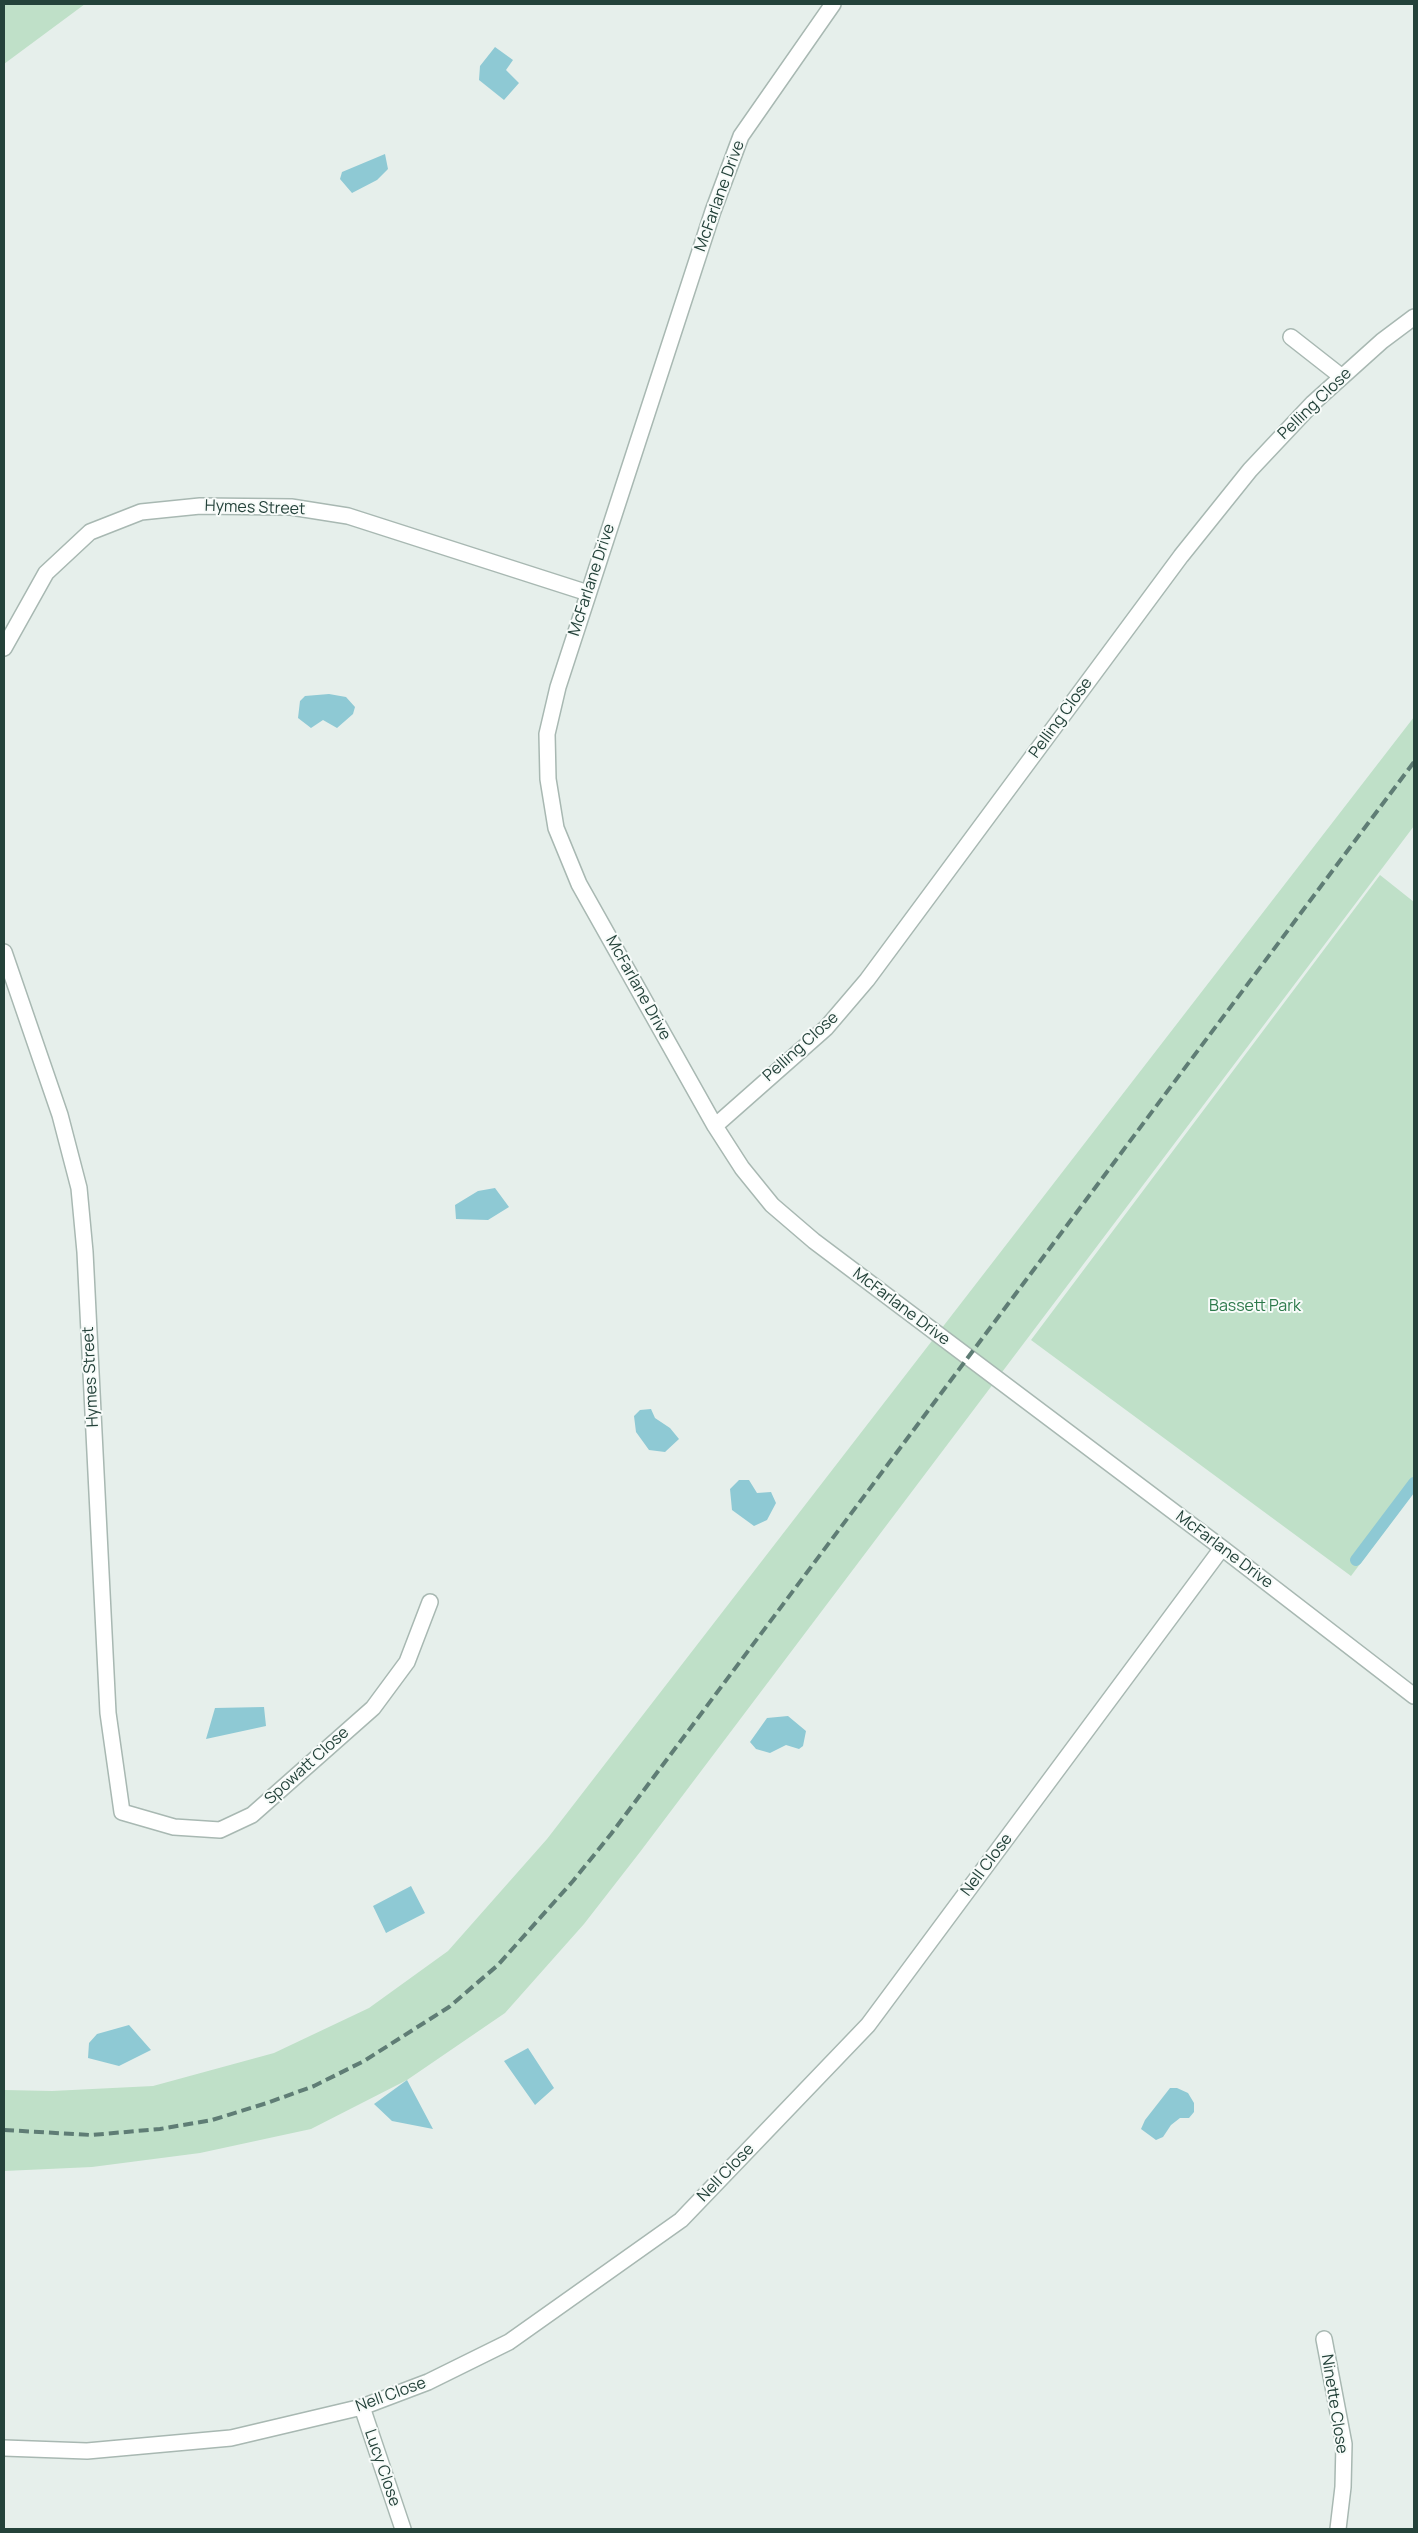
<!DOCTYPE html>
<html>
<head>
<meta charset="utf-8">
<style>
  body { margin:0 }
  #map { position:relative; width:1418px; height:2533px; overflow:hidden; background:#e6efeb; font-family:Manrope,sans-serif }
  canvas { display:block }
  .frame { position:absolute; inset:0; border:5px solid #24423a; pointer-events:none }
</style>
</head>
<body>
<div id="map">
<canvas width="1418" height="2533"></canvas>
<div class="frame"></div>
</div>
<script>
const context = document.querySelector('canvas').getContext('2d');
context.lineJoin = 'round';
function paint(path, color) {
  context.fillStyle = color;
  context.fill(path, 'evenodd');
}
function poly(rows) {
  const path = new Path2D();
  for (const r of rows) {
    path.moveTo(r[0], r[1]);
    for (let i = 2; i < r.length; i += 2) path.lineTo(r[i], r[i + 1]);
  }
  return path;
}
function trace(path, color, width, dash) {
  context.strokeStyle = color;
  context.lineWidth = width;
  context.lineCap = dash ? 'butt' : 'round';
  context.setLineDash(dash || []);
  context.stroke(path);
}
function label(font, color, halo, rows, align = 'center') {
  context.font = font + ' Manrope,sans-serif';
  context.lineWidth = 4;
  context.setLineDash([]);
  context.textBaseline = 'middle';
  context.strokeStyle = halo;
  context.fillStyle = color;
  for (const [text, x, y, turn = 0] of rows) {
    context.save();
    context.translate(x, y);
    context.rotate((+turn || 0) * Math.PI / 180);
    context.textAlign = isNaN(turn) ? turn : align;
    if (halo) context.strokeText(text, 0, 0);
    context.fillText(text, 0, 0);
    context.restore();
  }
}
paint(poly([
  [4,4,85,4,4,64],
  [1414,717,1414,826,640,1852,584,1924,505,2013,407,2080,311,2129,200,2153,92,2167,4,2171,4,2090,52,2091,153,2086,274,2053,369,2008,448,1951,547,1839],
  [1380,875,1414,902,1414,1492,1351,1576,1031,1340]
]), '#bfe0c8');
paint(poly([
  [495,47,513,60,506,70,519,83,504,100,479,80,480,66],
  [385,154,388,169,377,180,352,193,340,179,342,172],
  [329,694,346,697,355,707,353,714,337,728,323,720,311,728,298,718,300,701,305,696],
  [495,1188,509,1207,488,1220,456,1219,455,1205,478,1191],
  [651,1409,655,1418,670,1428,679,1439,665,1452,649,1450,636,1432,634,1416,640,1410],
  [739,1480,749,1480,757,1493,771,1492,776,1503,767,1520,754,1526,732,1510,730,1489],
  [264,1707,266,1726,206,1739,215,1708],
  [788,1716,806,1731,803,1746,799,1749,786,1745,770,1753,756,1749,750,1742,767,1718],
  [411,1886,425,1913,386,1933,373,1906],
  [129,2025,151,2050,119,2066,88,2058,89,2043,97,2034],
  [528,2048,554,2088,535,2105,504,2061],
  [407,2080,433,2129,392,2121,374,2104],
  [1170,2088,1177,2088,1188,2093,1194,2103,1194,2112,1189,2118,1180,2118,1171,2125,1163,2137,1156,2140,1141,2129,1145,2120]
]), '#8ec9d4');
trace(poly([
  [1356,1560,1414,1483]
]), '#8ec9d4', 12);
const minor = poly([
  [833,4,741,136,713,211,558,687,547,734,548,779,556,828,579,884,715,1126,742,1168,772,1205,814,1241,1222,1548,1414,1696],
  [1291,337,1342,377],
  [4,648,46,573,90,532,141,512,200,506,291,507,348,516,588,593],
  [4,952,60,1115,79,1188,85,1252,108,1713,122,1812,174,1827,220,1830,252,1815,373,1708,407,1662,430,1602],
  [715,1126,826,1028,867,980,1181,556,1250,470,1313,403,1382,341,1414,317],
  [1324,2339,1344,2444,1343,2487,1338,2529],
  [362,2407,403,2529],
  [4,2448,87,2451,231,2438,362,2407,428,2382,509,2342,681,2220,868,2025,1222,1548]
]);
trace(minor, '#a8b8b2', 18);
trace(minor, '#fff', 15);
trace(poly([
  [4,2130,91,2135,160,2129,212,2120,267,2103,314,2086,364,2061,449,2007,498,1965,573,1881,611,1834,1414,762]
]), '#5f7d75', 4, [10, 5]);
label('16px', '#24423a', '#f7fbf9', [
  ["McFarlane Drive",720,196,-70],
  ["Pelling Close",1315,404,-44],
  ["Hymes Street",255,508,2],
  ["McFarlane Drive",592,580,-72],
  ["Pelling Close",1061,718,-54],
  ["McFarlane Drive",638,988,61],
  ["Pelling Close",801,1047,-42],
  ["McFarlane Drive",901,1307,37],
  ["Hymes Street",91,1377,-93],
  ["McFarlane Drive",1224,1550,37],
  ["Spowatt Close",307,1766,-42],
  ["Nell Close",987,1865,-53],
  ["Nell Close",726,2173,-46],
  ["Nell Close",391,2395,-20],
  ["Ninette Close",1334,2404,81],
  ["Lucy Close",382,2468,71]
]);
label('16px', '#2d7a4b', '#f7fbf9', [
  ["Bassett Park",1255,1307]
]);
</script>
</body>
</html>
